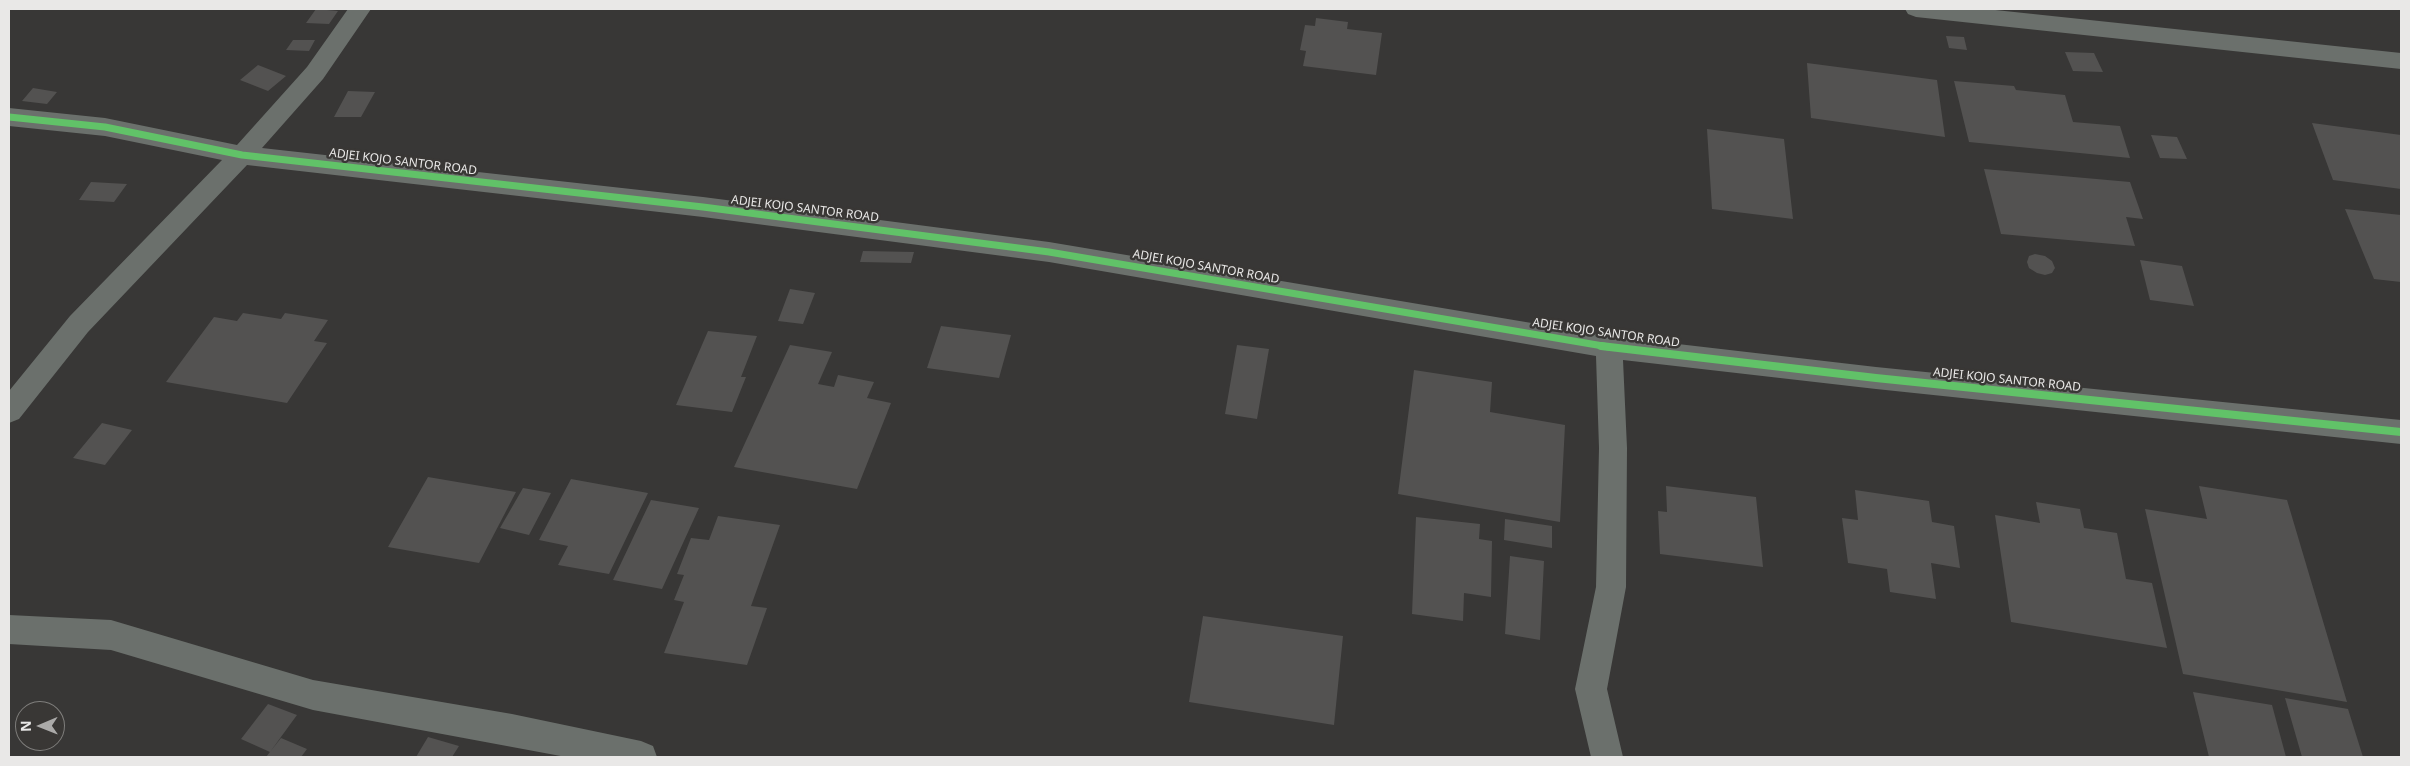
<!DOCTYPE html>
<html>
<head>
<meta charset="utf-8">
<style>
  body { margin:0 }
  #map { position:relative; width:2410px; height:766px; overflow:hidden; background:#383736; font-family:"Noto Sans",sans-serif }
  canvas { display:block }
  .frame { position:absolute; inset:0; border:10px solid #e9e8e7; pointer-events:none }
  .north { position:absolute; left:15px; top:701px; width:50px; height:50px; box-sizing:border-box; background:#393735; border:1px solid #7f7e7c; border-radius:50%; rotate:269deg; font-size:14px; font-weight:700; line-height:20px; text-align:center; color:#e9e8e7 }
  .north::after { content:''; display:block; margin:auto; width:18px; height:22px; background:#abaaa9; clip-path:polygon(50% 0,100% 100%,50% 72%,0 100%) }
</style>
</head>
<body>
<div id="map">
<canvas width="2410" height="766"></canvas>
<div class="frame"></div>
<div class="north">N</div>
</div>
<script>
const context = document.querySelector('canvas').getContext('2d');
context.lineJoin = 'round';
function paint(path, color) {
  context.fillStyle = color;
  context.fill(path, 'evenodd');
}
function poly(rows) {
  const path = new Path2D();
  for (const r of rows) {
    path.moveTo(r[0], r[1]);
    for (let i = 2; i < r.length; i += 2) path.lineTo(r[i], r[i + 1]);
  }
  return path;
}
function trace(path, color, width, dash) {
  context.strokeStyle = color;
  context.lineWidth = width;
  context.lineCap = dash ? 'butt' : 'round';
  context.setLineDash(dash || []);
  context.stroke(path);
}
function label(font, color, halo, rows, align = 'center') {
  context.font = font + ' "Noto Sans",sans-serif';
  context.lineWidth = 5;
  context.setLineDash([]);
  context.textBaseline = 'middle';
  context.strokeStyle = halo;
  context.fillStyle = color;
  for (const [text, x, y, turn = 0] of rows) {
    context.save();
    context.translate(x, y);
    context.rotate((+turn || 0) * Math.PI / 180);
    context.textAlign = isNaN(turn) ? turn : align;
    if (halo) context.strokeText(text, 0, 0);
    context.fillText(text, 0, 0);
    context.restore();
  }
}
paint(poly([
  [316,9,338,11,329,24,306,23],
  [1316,18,1348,22,1347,29,1382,33,1376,75,1303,66,1306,51,1300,50,1305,25,1315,26],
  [1946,36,1964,37,1967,50,1949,48],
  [293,40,315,40,309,51,286,50],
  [2065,52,2094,53,2103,72,2073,71],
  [1807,63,1937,80,1945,137,1811,118],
  [258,65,286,76,268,91,240,80],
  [1954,81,2014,86,2016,90,2065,95,2073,122,2120,126,2130,158,1969,142],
  [33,88,57,92,47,104,22,101],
  [348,91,375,92,361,117,334,117],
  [2312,123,2401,135,2401,189,2333,180],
  [1707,129,1784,139,1793,219,1712,209],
  [2151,135,2177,137,2187,159,2160,158],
  [1984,169,2130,182,2143,219,2126,217,2135,246,2001,234],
  [91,182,127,184,114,202,79,200],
  [2345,209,2401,215,2401,282,2374,279],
  [863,251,914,252,911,263,860,262],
  [2035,254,2045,256,2052,261,2055,268,2052,273,2045,275,2037,273,2029,268,2027,262,2029,256],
  [2140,260,2182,266,2194,306,2150,300],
  [790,289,815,293,803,324,778,321],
  [243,313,281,319,285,313,328,320,314,341,327,343,287,403,166,382,214,317,237,321],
  [941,326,1011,335,999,378,927,368],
  [708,331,757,336,741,377,746,377,732,412,676,405],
  [790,345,832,352,818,384,834,387,838,375,874,382,867,398,891,403,857,489,734,467],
  [1237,345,1269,349,1257,419,1225,414],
  [1414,370,1492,382,1490,412,1565,425,1560,522,1398,494],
  [102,423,132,430,105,465,73,458],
  [428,477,516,492,479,563,388,547],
  [571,479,648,493,609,574,558,565,568,546,539,540],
  [1666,486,1756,497,1763,567,1660,554,1658,511,1667,512],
  [2199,486,2287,500,2347,702,2183,674,2145,509,2207,519],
  [523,488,551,493,529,535,500,528],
  [1855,490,1929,501,1932,522,1954,526,1960,568,1931,563,1936,599,1890,592,1887,569,1848,563,1842,518,1858,520],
  [651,500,699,508,662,589,613,580],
  [2036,502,2080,509,2084,528,2117,533,2126,579,2152,583,2167,648,2011,622,1995,515,2040,523],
  [718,516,780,525,751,606,767,608,747,665,664,653,684,602,674,600,684,575,677,574,691,538,709,540],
  [1416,517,1480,524,1479,539,1492,541,1491,597,1464,593,1463,621,1412,614],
  [1505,519,1552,526,1552,548,1504,540],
  [1510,556,1544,561,1540,640,1505,634],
  [1203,616,1343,636,1334,725,1189,702],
  [2193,692,2272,705,2286,757,2209,757],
  [2285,698,2348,709,2363,757,2302,757],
  [268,704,297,715,270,752,241,739],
  [428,737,459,746,452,757,416,757],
  [281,738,307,749,301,757,266,757]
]), '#535251');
paint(poly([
  [348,9,371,9,323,79,262,148,703,197,1049,242,1609,336,1876,367,2401,420,2401,444,1876,389,1623,360,1627,448,1626,587,1607,689,1623,757,1591,757,1575,689,1596,587,1599,448,1596,356,1049,262,703,217,247,165,88,332,19,419,9,423,9,391,70,316,222,160,105,136,9,126,9,108,105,118,237,145,307,67,348,9],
  [1905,9,1986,9,2401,53,2401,69,1916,17,1908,14,1905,9],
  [9,615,111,620,313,680,512,714,641,741,653,746,657,757,566,757,313,710,111,650,9,644,9,615]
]), '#6b706c');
trace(poly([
  [9,117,105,127,242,155,703,207,1049,252,1609,347]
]), '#61c268', 7);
trace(poly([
  [1601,346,1876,378,2401,432]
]), '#61c268', 8);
label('12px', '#e9e8e7', '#393735', [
  ["ADJEI KOJO SANTOR ROAD",403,162,7],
  ["ADJEI KOJO SANTOR ROAD",805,209,7],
  ["ADJEI KOJO SANTOR ROAD",1206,267,10],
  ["ADJEI KOJO SANTOR ROAD",1606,333,8],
  ["ADJEI KOJO SANTOR ROAD",2007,380,6]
]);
</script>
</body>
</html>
